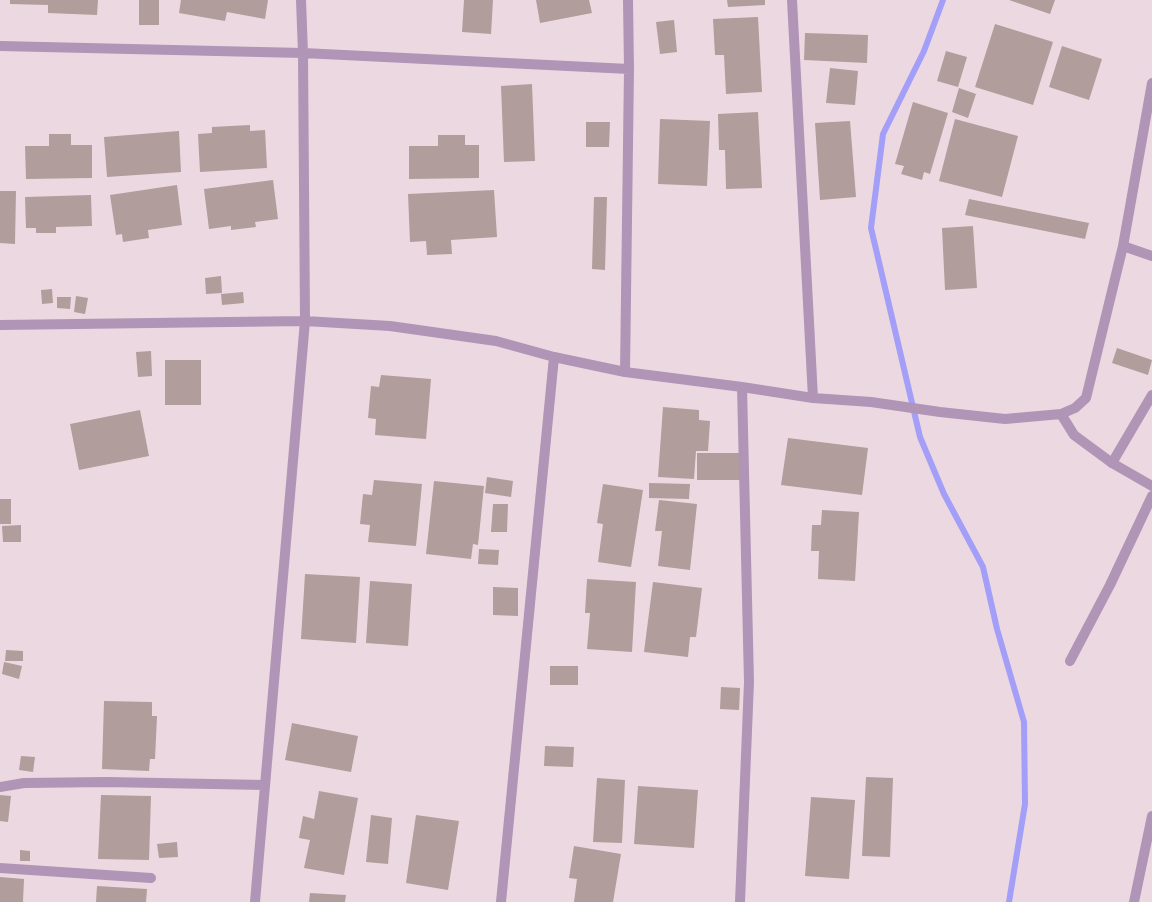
<!DOCTYPE html>
<html>
<head>
<meta charset="utf-8">
<style>
  body { margin:0 }
  canvas { display:block; background:#ecd8e0 }
</style>
</head>
<body>
<canvas width="1152" height="902"></canvas>
<script>
const context = document.querySelector('canvas').getContext('2d');
context.lineJoin = 'round';
function poly(rows) {
  const path = new Path2D();
  for (const r of rows) {
    path.moveTo(r[0], r[1]);
    for (let i = 2; i < r.length; i += 2) path.lineTo(r[i], r[i + 1]);
  }
  return path;
}
function trace(path, color, width, dash) {
  context.strokeStyle = color;
  context.lineWidth = width;
  context.lineCap = dash ? 'butt' : 'round';
  context.setLineDash(dash || []);
  context.stroke(path);
}
function paint(path, color) {
  context.fillStyle = color;
  context.fill(path, 'evenodd');
}
trace(poly([
  [943,0,924,51,883,134,871,228,920,437,944,494,983,567,997,629,1024,722,1025,804,1009,902]
]), '#a39ef7', 6);
paint(poly([
  [10,0,98,0,97,15,48,13,48,5,10,4],
  [139,0,159,0,159,25,139,25],
  [181,0,268,0,265,19,227,12,225,21,179,13],
  [464,0,493,0,491,34,462,32],
  [536,0,589,0,592,13,540,23],
  [727,0,765,0,765,5,728,7],
  [1009,0,1055,0,1050,14],
  [758,17,762,92,726,94,724,55,715,55,713,19],
  [674,20,677,52,660,54,656,22],
  [995,24,1053,42,1033,105,975,87],
  [805,33,868,35,867,63,804,60],
  [1062,46,1102,59,1089,100,1049,87],
  [946,51,967,57,958,87,937,81],
  [830,68,858,71,855,105,826,103],
  [532,84,535,161,504,162,501,86],
  [959,88,976,94,968,118,952,112],
  [913,102,948,113,930,174,924,172,922,180,901,174,904,166,895,164],
  [758,112,762,188,726,189,725,150,719,150,718,114],
  [660,119,710,121,707,186,658,184],
  [955,119,1018,136,1002,197,939,181],
  [850,121,856,197,820,200,815,123],
  [586,122,610,122,609,147,586,147],
  [250,125,250,131,265,130,267,168,200,172,198,134,212,133,212,127],
  [179,131,181,172,107,177,104,137],
  [49,134,71,134,71,145,92,145,92,178,26,179,25,146,49,146],
  [438,135,465,135,465,145,479,145,479,178,409,179,409,146,438,146],
  [273,180,278,219,255,222,256,227,231,230,231,226,209,229,204,189],
  [177,185,182,225,148,230,149,238,123,242,122,234,116,235,110,195],
  [494,190,497,237,451,240,452,254,427,255,426,241,410,242,408,194],
  [0,191,16,191,15,244,0,243],
  [91,195,92,226,56,227,56,233,36,233,36,228,26,228,25,197],
  [594,197,607,197,605,270,592,269],
  [969,199,1089,223,1085,239,965,215],
  [973,226,977,288,945,290,942,228],
  [221,276,222,293,206,294,205,278],
  [52,289,53,303,42,304,41,290],
  [243,292,244,303,222,305,221,294],
  [76,296,88,298,85,314,74,312],
  [57,297,71,297,70,309,57,308],
  [1117,348,1152,360,1148,375,1112,363],
  [151,351,152,376,138,377,136,352],
  [165,360,201,360,201,405,165,405],
  [381,375,431,379,426,439,375,435,376,419,368,418,371,386,379,387],
  [663,407,699,410,699,420,710,421,708,451,696,451,694,479,658,477],
  [140,410,149,456,79,470,70,424],
  [788,438,868,448,862,495,781,485],
  [697,453,741,453,741,480,697,480],
  [487,477,513,481,511,497,485,493],
  [374,480,422,484,416,546,368,542,370,525,360,524,363,494,372,495],
  [434,481,484,486,478,545,473,544,471,559,426,554],
  [649,483,690,484,689,499,649,498],
  [603,484,643,490,631,567,598,562,603,524,597,523],
  [0,499,11,499,11,524,0,524],
  [659,500,697,504,690,570,658,566,662,531,655,531],
  [493,504,508,504,507,532,491,532],
  [822,510,859,512,855,581,818,579,819,551,811,551,812,525,821,525],
  [21,525,21,542,3,542,2,526],
  [479,549,499,550,498,565,478,564],
  [305,574,360,577,356,643,301,639],
  [587,579,636,582,632,652,587,649,590,613,585,613],
  [370,581,412,584,408,646,366,643],
  [653,582,702,588,696,637,690,637,688,657,644,652],
  [493,587,518,588,518,616,493,615],
  [6,650,23,651,23,661,5,661],
  [4,662,22,666,19,679,2,674],
  [550,666,578,666,578,685,550,685],
  [721,687,740,688,739,710,720,709],
  [104,701,152,702,152,716,157,716,155,759,150,759,149,771,102,769],
  [292,723,358,736,351,772,285,760],
  [545,746,574,747,573,767,544,766],
  [21,756,35,757,33,772,19,770],
  [866,777,893,778,890,857,862,856],
  [597,778,625,780,622,843,593,842],
  [638,786,698,790,694,848,634,844],
  [319,791,358,798,344,875,304,868,310,840,299,838,303,816,314,819],
  [0,795,11,796,8,822,0,821],
  [101,795,151,796,149,860,98,859],
  [811,797,855,800,849,879,805,876],
  [371,815,392,818,388,864,366,862],
  [416,815,459,821,448,890,406,883],
  [177,842,178,857,159,858,157,844],
  [574,846,621,854,613,902,574,902,577,879,569,878],
  [20,850,30,851,30,861,20,861],
  [0,877,24,879,23,902,0,902],
  [97,886,147,889,146,902,96,902],
  [310,893,346,895,345,902,309,902]
]), '#b19d9b');
trace(poly([
  [1112,463,1152,395]
]), '#b095b7', 10);
trace(poly([
  [792,0,813,398],
  [0,46,303,53,629,69],
  [1123,246,1152,256],
  [0,325,305,321,390,326,496,341,554,357,625,372,742,387,813,398,871,402,940,412,1005,419,1061,414,1075,408,1086,398,1123,246,1152,83],
  [625,372,629,69,628,0],
  [1061,414,1074,435,1112,463,1152,486],
  [1070,661,1110,585,1152,496],
  [0,787,24,783,107,782,265,785],
  [0,868,151,878],
  [255,902,305,321,303,53,301,0],
  [501,902,554,357],
  [740,902,749,682,742,387],
  [1134,902,1152,816]
]), '#b095b7', 10);
</script>
</body>
</html>
